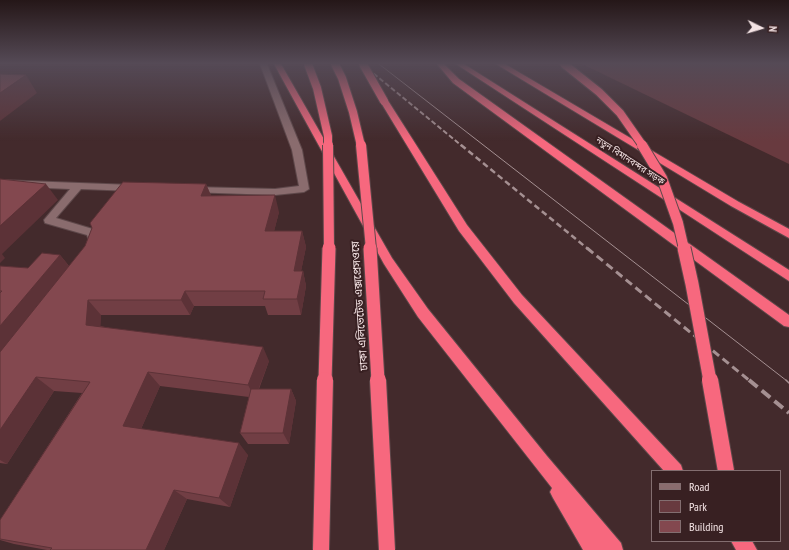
<!DOCTYPE html>
<html>
<head>
<meta charset="utf-8">
<style>
  body { margin:0 }
  #map { position:relative; width:789px; height:550px; overflow:hidden; background:#432a2c; font-family:"PT Sans Narrow",sans-serif }
  canvas { display:block }
  .legend { position:absolute; left:651px; top:470px; width:130px; height:72px; box-sizing:border-box; background:#382022; border:1px solid #836e70; margin:0; padding:5px 7px; list-style:none; font-size:12px; color:#f4e3e4 }
  .legend li { display:flex; align-items:center; gap:8px; height:20px }
  .legend b { width:20px; border:1px solid #836e70 }
  .north { position:absolute; left:741px; top:8px; width:40px; height:40px; -webkit-text-stroke:3px #382022; paint-order:stroke; rotate:95deg; font-size:11px; font-weight:700; line-height:16px; text-align:center; color:#f4e3e4 }
  .north::after { content:''; display:block; margin:auto; width:14px; height:18px; background:#f4e3e4; clip-path:polygon(50% 0,100% 100%,50% 72%,0 100%) }
</style>
</head>
<body>
<div id="map">
<canvas width="789" height="550"></canvas>
<ul class="legend">
<li><b style="height:5px;background:#8a6c6e"></b>Road</li>
<li><b style="height:11px;background:#683a3f"></b>Park</li>
<li><b style="height:11px;background:#83484f"></b>Building</li>
</ul>
<div class="north">N</div>
</div>
<script>
const context = document.querySelector('canvas').getContext('2d');
context.lineJoin = 'round';
function paint(path, color) {
  context.fillStyle = color;
  context.fill(path, 'evenodd');
}
function poly(rows) {
  const path = new Path2D();
  for (const r of rows) {
    path.moveTo(r[0], r[1]);
    for (let i = 2; i < r.length; i += 2) path.lineTo(r[i], r[i + 1]);
  }
  return path;
}
function trace(path, color, width, dash) {
  context.strokeStyle = color;
  context.lineWidth = width;
  context.lineCap = dash ? 'butt' : 'round';
  context.setLineDash(dash || []);
  context.stroke(path);
}
function label(font, color, halo, rows, align = 'center') {
  context.font = font + ' "PT Sans Narrow","Noto Sans Bengali",sans-serif';
  context.lineWidth = 4;
  context.setLineDash([]);
  context.textBaseline = 'middle';
  context.strokeStyle = halo;
  context.fillStyle = color;
  for (const [text, x, y, turn = 0] of rows) {
    context.save();
    context.translate(x, y);
    context.rotate((+turn || 0) * Math.PI / 180);
    context.textAlign = isNaN(turn) ? turn : align;
    if (halo) context.strokeText(text, 0, 0);
    context.fillText(text, 0, 0);
    context.restore();
  }
}
paint(poly([
  [582,64,789,64,789,164]
]), '#683a3f');
const minor = poly([
  [260,64,267,64,302,150,309,189,304,192,275,195,189,192,188,190,193,187,275,189,299,186,292,150,260,64],
  [0,180,133,185,138,188,133,191,81,189,56,218,96,230,102,244,99,249,95,250,91,249,89,246,90,244,87,235,45,223,44,220,70,189,0,186,0,180]
]);
const highway = poly([
  [274,64,281,64,392,258,428,309,547,456,621,543,623,550,583,550,553,498,550,492,552,488,418,317,384,264,274,64],
  [437,64,444,64,459,79,789,315,789,327,784,326,453,83,437,64],
  [456,64,464,64,789,270,789,281,456,64],
  [496,64,505,64,739,202,789,229,789,238,731,206,496,64],
  [381,99,387,99,467,225,522,295,681,465,683,471,664,471,514,303,459,231,380,101,381,99],
  [731,541,752,541,757,550,736,550,731,541]
]);
trace(minor, '#5e484a', 2);
trace(highway, '#5e484a', 2);
paint(minor, '#8a6c6e');
paint(highway, '#f7687e');
trace(poly([
  [379,64,787,381]
]), '#a59092', 1);
trace(poly([
  [786,380,789,383]
]), '#a59092', 1.5);
trace(poly([
  [362,64,462,146]
]), '#a59092', 2, [5, 2.5]);
trace(poly([
  [461,145,588,249]
]), '#a59092', 2.5, [6, 3.5]);
trace(poly([
  [587,248,750,381]
]), '#a59092', 3, [8, 4.5]);
trace(poly([
  [749,380,789,413]
]), '#a59092', 4, [11, 5.5]);
const highwayBridgeFar3 = poly([
  [308,64,317,88,328,136,328,146],
  [335,64,342,78,353,112,361,146],
  [363,64,384,101],
  [564,64,599,92,620,113,643,146]
]);
const highwayBridgeFar2 = poly([
  [328,145,329,249],
  [361,145,371,249],
  [642,145,662,178,678,223,684,249]
]);
const highwayBridgeFar1 = poly([
  [370,248,378,381],
  [684,248,692,284,710,381],
  [325,381,329,248]
]);
const highwayBridge = poly([
  [378,380,387,550],
  [710,380,726,471],
  [321,550,325,380]
]);
trace(highwayBridgeFar3, '#5e484a', 10, []);
trace(highwayBridgeFar2, '#5e484a', 12, []);
trace(highwayBridgeFar1, '#5e484a', 15, []);
trace(highwayBridge, '#5e484a', 18, []);
trace(highwayBridgeFar3, '#f7687e', 8);
trace(highwayBridgeFar2, '#f7687e', 10);
trace(highwayBridgeFar1, '#f7687e', 13);
trace(highwayBridge, '#f7687e', 16);
paint(poly([
  [206,184,211,196,279,212,274,231,302,231,306,247,301,271,303,271,306,286,301,315,268,315,265,306,194,306,190,315,101,315,100,326,269,361,259,389,291,389,296,401,289,444,248,444,240,433,249,397,160,386,141,429,248,455,230,507,187,499,164,550,47,550,14,544,0,540,0,520,82,393,54,391,7,464,0,463,0,266,28,268,60,255,69,266]
]), '#713e44');
paint(poly([
  [26,75,37,93,0,121,0,93],
  [46,184,58,200,2,254,5,258,0,263,0,226],
  [206,184,213,200,201,196],
  [275,195,279,212,270,247,265,231],
  [302,231,306,247,298,286,294,271],
  [60,255,73,271,0,364,0,326],
  [303,271,306,286,301,315,297,299],
  [185,291,194,306,190,315,181,300],
  [88,300,101,315,100,339,86,325],
  [263,347,269,361,255,398,248,385],
  [148,372,160,386,137,438,123,426],
  [36,377,54,391,7,464,0,460,0,430],
  [291,389,296,401,289,444,283,433],
  [239,443,248,455,230,507,219,498],
  [174,490,187,499,164,550,146,550]
]), '#5c3237');
const building = poly([
  [0,74,26,75,0,93,0,74],
  [0,179,46,184,0,226,0,179],
  [123,182,206,184,201,196,275,195,265,231,302,231,294,271,303,271,297,299,263,299,265,291,185,291,181,300,88,300,86,325,263,347,248,385,148,372,123,426,239,443,219,498,174,490,146,550,50,550,52,548,0,539,0,520,90,382,36,377,0,430,0,352,85,246,92,228,90,223,123,182],
  [42,253,60,255,0,326,0,293,2,291,0,291,0,266,28,268,42,253],
  [251,389,291,389,283,433,240,433,251,389]
]);
paint(building, '#83484f');
trace(building, '#5c3237', 1);
const sky = context.createLinearGradient(0, 0, 0, 141);
sky.addColorStop(0, '#251718');
sky.addColorStop(0.45, '#554a56');
sky.addColorStop(1, '#554a5600');
context.fillStyle = sky;
context.fillRect(0, 0, 789, 141);
label('9px', '#f4e3e4', '#382022', [
  ["নতুন বিমানবন্দর সড়ক",630,161,33]
]);
label('11px', '#f4e3e4', '#382022', [
  ["ঢাকা এলিভেটেড এক্সপ্রেসওয়ে",360,306,-94]
]);
</script>
</body>
</html>
